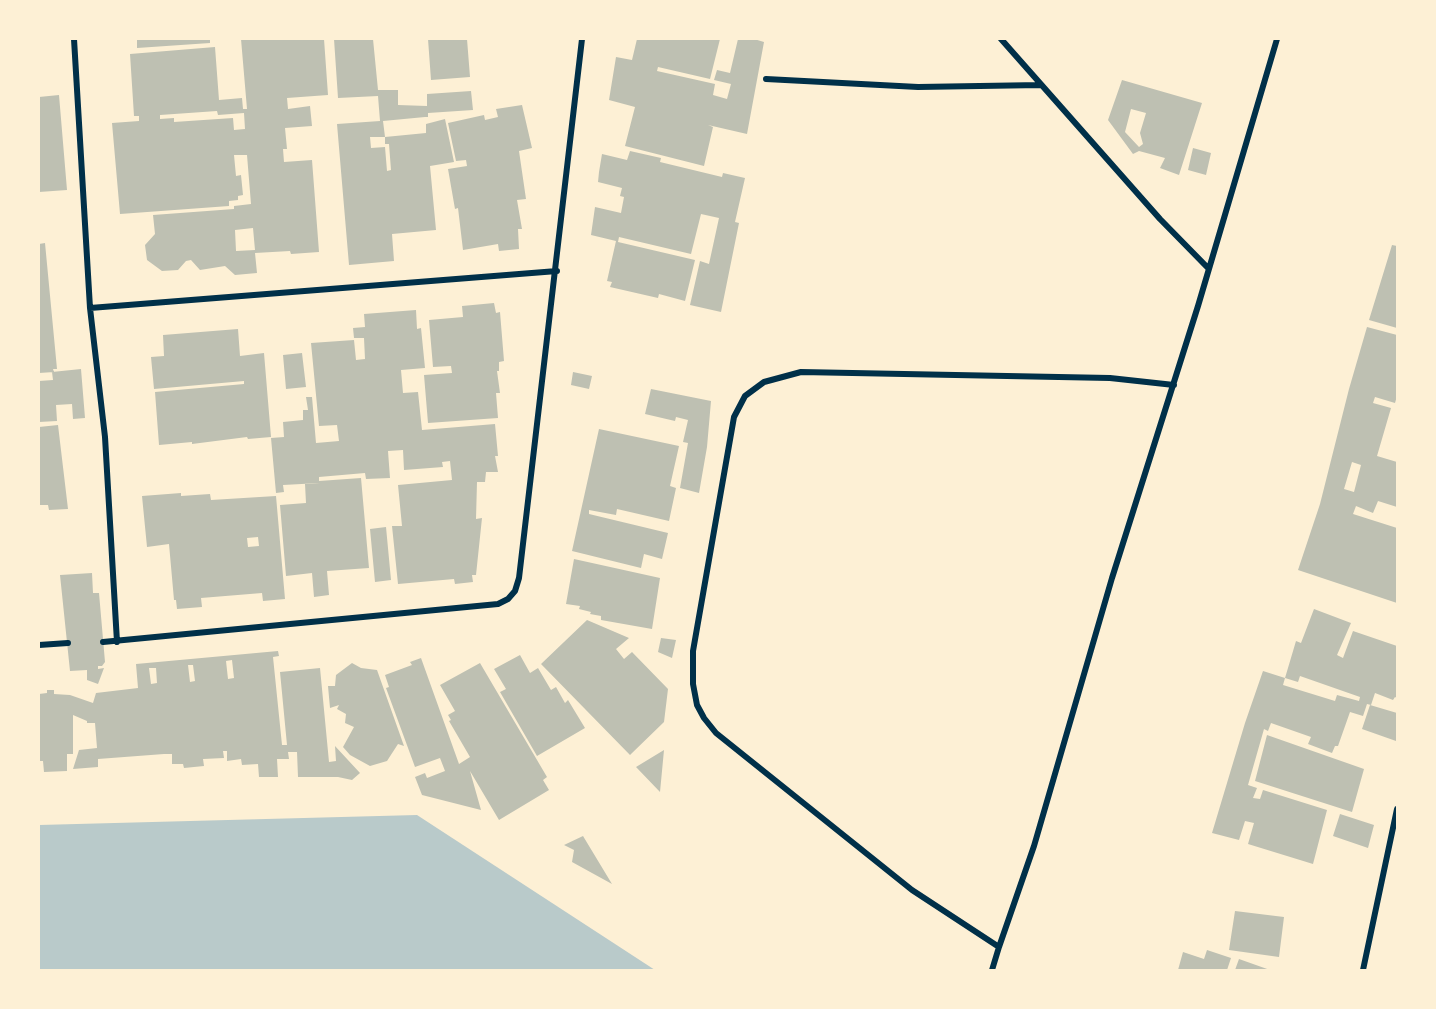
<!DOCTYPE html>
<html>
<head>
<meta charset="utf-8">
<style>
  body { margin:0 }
  #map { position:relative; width:1436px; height:1009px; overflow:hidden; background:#fdf0d5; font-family:Arial,sans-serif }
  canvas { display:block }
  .frame { position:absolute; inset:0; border:40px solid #fdf0d5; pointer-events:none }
</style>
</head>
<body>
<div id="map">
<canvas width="1436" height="1009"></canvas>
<div class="frame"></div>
</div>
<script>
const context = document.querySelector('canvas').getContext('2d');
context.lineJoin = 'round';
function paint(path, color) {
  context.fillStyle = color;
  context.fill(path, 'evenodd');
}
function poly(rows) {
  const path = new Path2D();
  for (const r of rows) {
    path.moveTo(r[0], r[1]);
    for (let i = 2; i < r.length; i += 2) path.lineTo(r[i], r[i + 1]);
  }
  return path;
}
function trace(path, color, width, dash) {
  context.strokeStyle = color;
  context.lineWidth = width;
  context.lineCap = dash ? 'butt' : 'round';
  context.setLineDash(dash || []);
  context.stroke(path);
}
paint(poly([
  [417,815,655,970,39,970,39,825]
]), '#b9caca');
paint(poly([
  [137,39,210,39,210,43,137,48],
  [241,39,324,39,328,95,287,98,288,109,310,106,312,126,285,128,287,149,283,149,284,162,312,160,319,252,291,254,290,251,255,253,257,273,235,275,225,266,200,270,191,260,186,261,178,270,162,271,147,260,145,245,155,234,153,215,234,209,234,206,251,204,247,155,234,155,236,176,241,175,243,195,238,196,238,200,229,201,229,206,120,214,112,123,139,121,139,116,134,116,130,54,215,47,219,100,242,98,243,109,247,109],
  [217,111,218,115,244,113,245,129,234,130,233,118,174,122,174,118,160,119,160,115],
  [253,228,255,250,236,251,235,230],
  [334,39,373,39,378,90,398,90,398,105,427,106,427,94,471,91,473,110,428,113,428,117,425,117,383,121,385,137,426,133,426,124,445,119,454,162,430,166,436,230,392,234,394,261,349,265,337,124,380,121,378,96,338,98],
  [370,137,385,137,385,144,389,144,391,170,387,171,385,147,371,148],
  [428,39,467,39,470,77,431,80],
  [637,39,720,39,710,79,658,67,657,71,715,84,713,95,727,99,731,84,714,80,717,70,730,73,738,39,754,39,764,42,747,134,708,125,713,127,704,166,625,146,635,107,609,100,616,57,632,60],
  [1122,80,1202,103,1179,175,1160,168,1165,158,1139,151,1133,154,1108,120],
  [1131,109,1146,113,1140,133,1143,144,1139,147,1125,132],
  [59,95,67,190,39,192,39,97],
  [522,105,532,148,519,151,526,199,517,200,522,229,518,229,519,249,499,251,498,244,463,250,458,208,455,209,448,169,467,166,466,160,456,161,448,123,484,115,485,120,498,117,496,109],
  [1193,148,1211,153,1206,175,1188,170],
  [630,151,661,158,660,162,722,177,723,173,745,178,735,222,739,223,721,312,690,305,700,261,709,264,719,218,701,214,691,254,619,237,618,242,695,260,685,301,659,294,658,298,610,287,612,282,607,281,616,241,591,235,595,207,621,213,624,197,620,196,622,188,598,182,599,172,602,154,627,160],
  [45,243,57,369,53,369,54,372,39,373,39,244],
  [1392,245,1397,246,1397,328,1369,320],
  [494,303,496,313,500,312,504,361,499,362,499,371,497,371,500,393,496,393,498,418,428,423,424,375,452,373,451,366,433,367,429,320,463,317,462,306],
  [416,310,417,329,421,328,425,368,401,370,403,393,418,392,422,430,495,424,498,456,495,456,498,472,486,472,485,482,477,482,476,519,482,518,476,575,472,575,473,582,455,584,454,579,398,584,392,526,402,526,398,485,452,480,450,461,442,462,443,467,404,470,403,450,388,451,390,478,366,479,365,473,319,477,319,481,361,478,369,568,327,571,329,595,314,597,312,573,286,576,280,505,306,503,305,484,320,483,283,485,284,492,276,493,271,438,284,437,283,422,303,420,303,410,308,410,306,397,312,397,316,443,339,441,337,425,319,426,311,343,354,340,356,360,365,359,364,338,354,338,353,328,365,327,364,314],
  [1367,327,1397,335,1397,396,1395,403,1375,397,1373,403,1391,408,1377,456,1397,462,1397,507,1378,501,1373,513,1356,506,1353,514,1397,528,1397,603,1298,570,1320,504,1349,389],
  [1352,462,1361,465,1354,492,1344,489],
  [238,329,240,356,264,353,271,437,248,439,247,437,192,444,192,442,159,445,155,392,244,384,244,381,154,389,151,357,164,356,163,335],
  [302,353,306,387,286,389,283,355],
  [81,369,85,418,73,419,72,404,56,405,57,421,39,422,39,381,53,380,52,372],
  [573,372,592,376,589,389,571,385],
  [651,389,711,401,707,447,699,493,680,488,688,443,683,442,688,420,676,417,675,421,645,414],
  [58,425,68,509,49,510,48,505,39,505,39,427],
  [599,429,679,446,670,486,676,488,669,521,617,509,616,515,589,510,589,514,668,533,662,559,644,554,641,568,572,551],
  [181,493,181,496,210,494,211,500,276,496,285,599,263,601,262,593,201,598,202,607,177,609,176,600,174,600,169,544,147,547,142,496],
  [258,537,259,546,248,547,247,538],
  [386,527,391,580,375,582,370,529],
  [574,559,660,578,652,629,601,620,601,616,590,614,591,612,579,609,580,606,566,604],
  [92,573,93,593,99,593,105,662,102,666,98,666,98,669,104,668,98,684,87,680,87,670,70,671,60,575],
  [1314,609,1351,623,1337,655,1343,658,1353,631,1397,646,1397,698,1395,697,1393,700,1375,693,1371,705,1367,704,1363,716,1350,712,1338,746,1335,746,1332,753,1308,744,1311,737,1271,723,1268,731,1264,729,1248,785,1257,788,1253,798,1260,799,1263,790,1327,810,1313,864,1248,844,1254,823,1245,821,1239,840,1212,833,1245,723,1263,671,1285,678,1283,685,1335,701,1337,695,1359,701,1360,697,1300,676,1298,682,1285,678,1296,641,1301,643],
  [587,620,629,638,616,649,624,659,632,652,668,689,664,722,630,755,541,664],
  [661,638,676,640,672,658,658,652],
  [278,651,279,656,273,657,282,745,287,745,280,672,320,668,329,762,336,761,335,746,360,773,352,780,338,777,298,777,297,752,288,752,289,759,277,759,278,777,259,777,258,764,242,765,241,759,227,761,227,751,223,751,224,758,203,759,204,766,184,768,183,764,172,764,172,754,164,754,98,759,98,767,73,769,79,750,97,748,95,723,87,723,87,721,73,715,73,754,67,754,67,771,44,772,43,761,39,761,39,694,47,693,47,690,54,690,54,694,70,695,93,703,96,693,138,688,136,664],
  [232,660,234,678,228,679,226,661],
  [188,665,193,665,195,681,190,682],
  [149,668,156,668,157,683,151,684],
  [520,655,530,673,538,668,551,690,556,687,565,703,568,700,585,728,537,756,500,692,506,689,494,669],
  [421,658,459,764,470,757,449,721,451,720,448,715,455,711,440,685,480,663,547,777,543,780,549,790,499,820,470,771,481,810,422,795,415,777,425,773,427,778,445,771,440,758,415,767,386,688,389,687,385,675,412,665,410,662],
  [352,663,361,668,377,670,404,746,398,744,387,761,370,766,350,755,343,747,354,727,345,723,346,714,337,709,339,705,330,708,328,686,335,686,336,675],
  [1370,705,1397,713,1396,741,1362,729],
  [1267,735,1364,769,1352,812,1255,781],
  [664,750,660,792,636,767],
  [1340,814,1374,825,1368,848,1333,836],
  [583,836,612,884,572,862,574,850,564,845],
  [1235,911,1284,917,1279,957,1229,950],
  [1207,950,1231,958,1227,970,1178,970,1183,952,1204,959],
  [1239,959,1270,970,1235,970]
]), '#bec0b2');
trace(poly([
  [74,39,90,308,105,437,117,642],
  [1001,39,1160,219,1208,268],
  [766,79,918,87,1041,85],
  [90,308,557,271],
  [103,642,498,604,508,599,515,591,519,578,582,39],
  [39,645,68,643],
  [999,947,1034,846,1112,578,1198,306,1277,39],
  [992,970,999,947,912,890,716,733,704,718,697,705,693,684,693,651,734,417,745,396,764,382,801,372,1110,378,1174,385],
  [1363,970,1397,809]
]), '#003049', 6);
</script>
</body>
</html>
